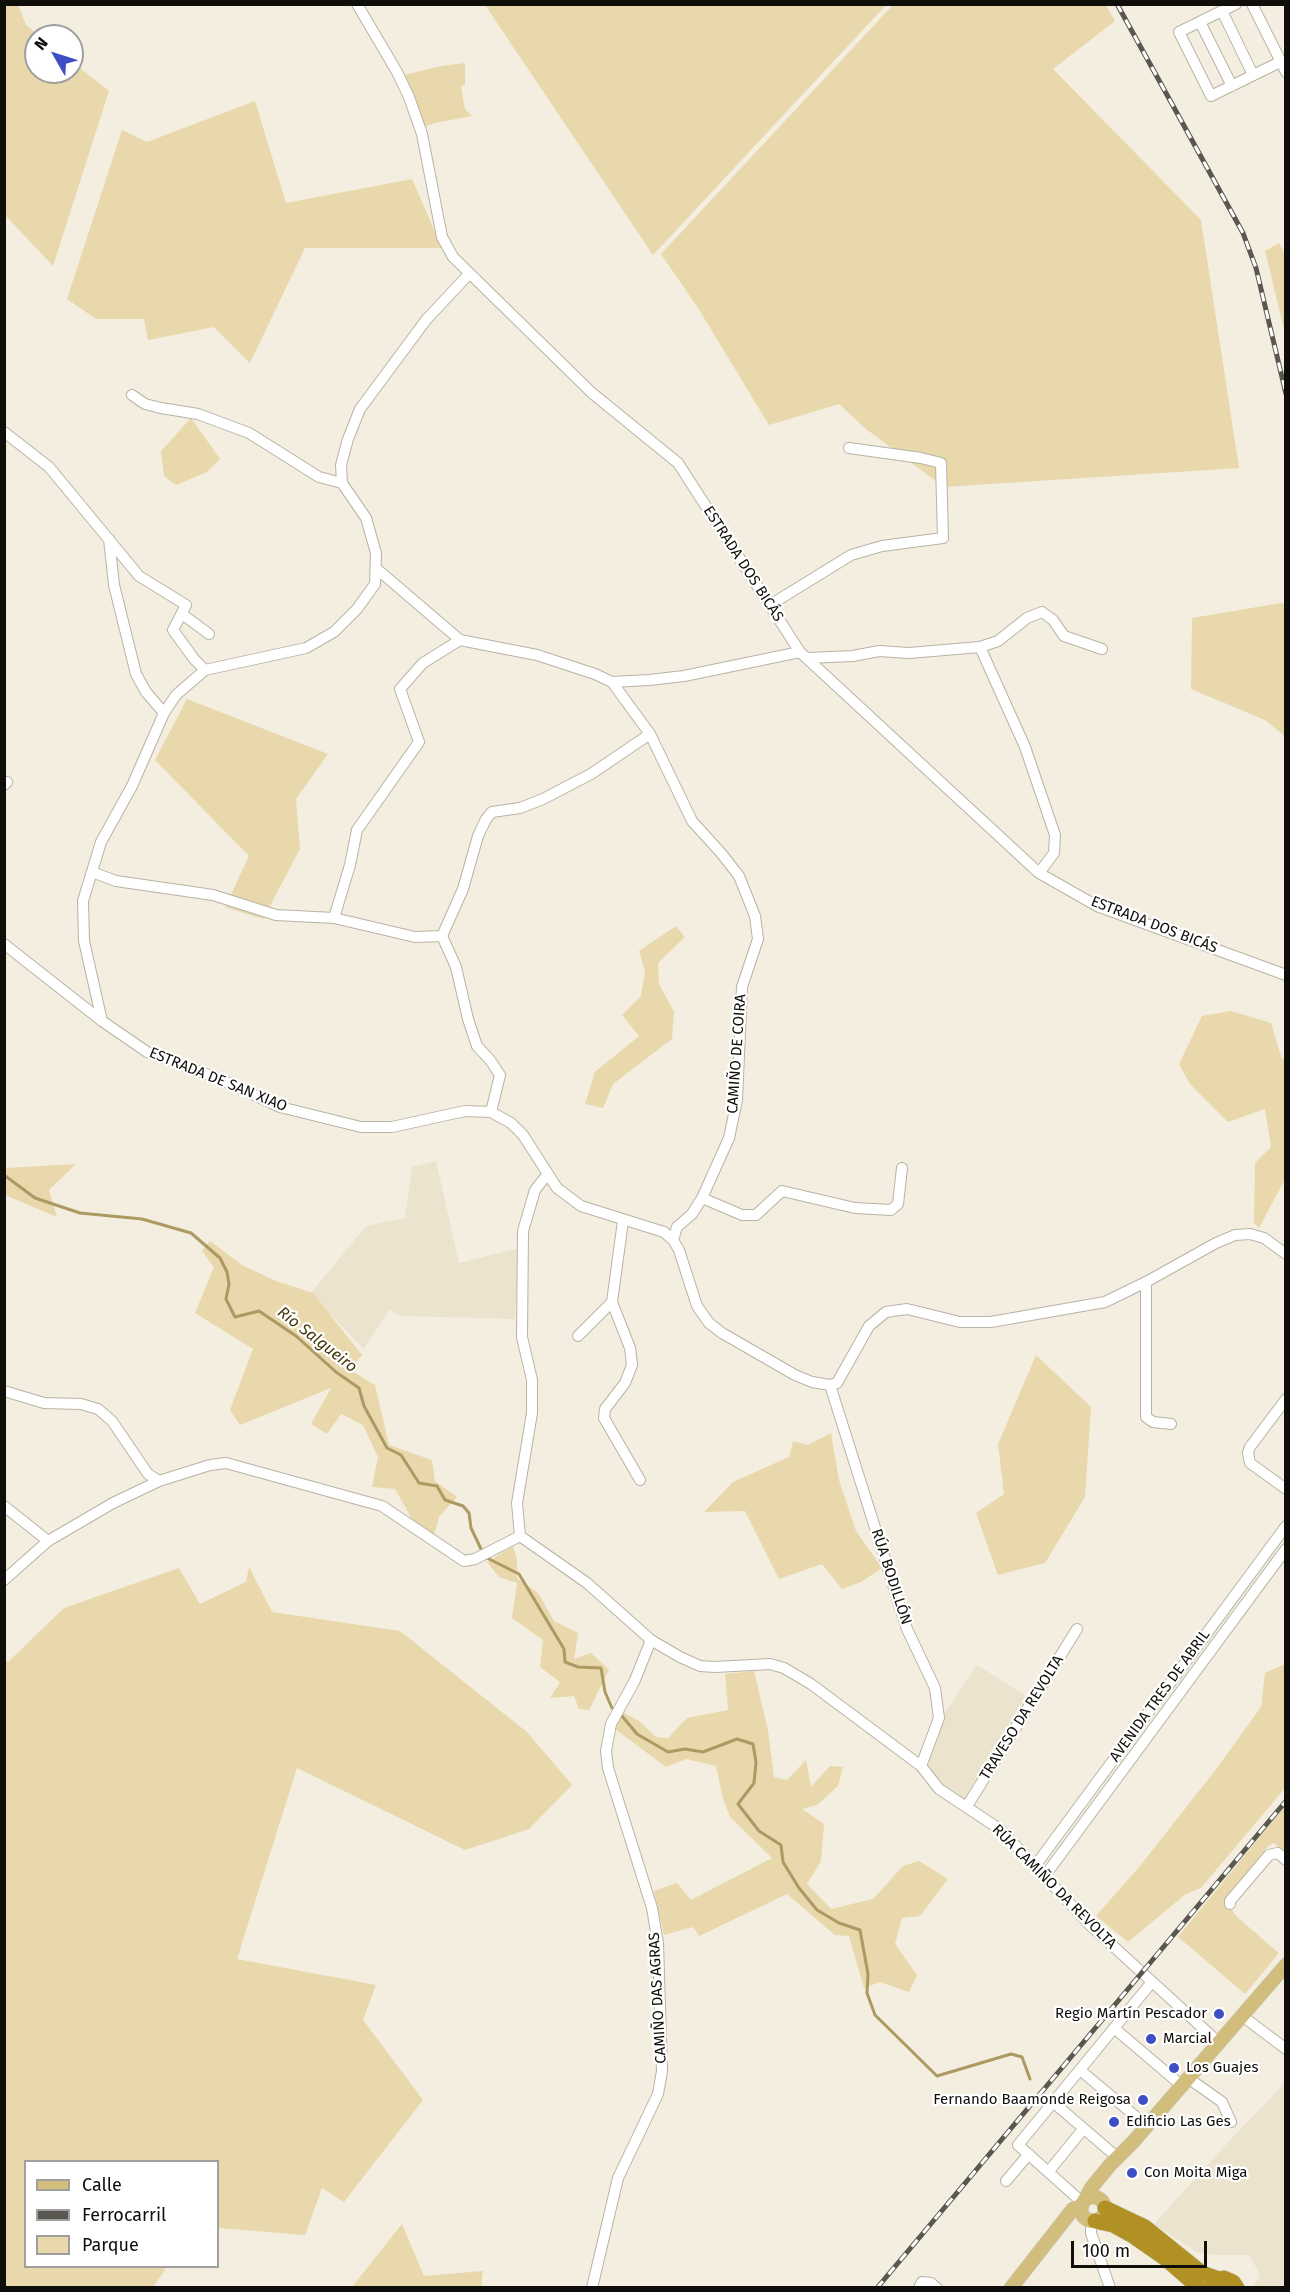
<!DOCTYPE html>
<html>
<head>
<meta charset="utf-8">
<style>
  body { margin:0 }
  #map { position:relative; width:1290px; height:2292px; overflow:hidden; background:#f3eedf; font-family:"Fira Sans",sans-serif }
  canvas { display:block }
  .frame { position:absolute; inset:0; border:6px solid #100e0a; pointer-events:none }
  .legend { position:absolute; left:24px; top:2160px; width:195px; height:108px; box-sizing:border-box; background:#fff; border:2px solid #9f9f9d; margin:0; padding:8px 10px; list-style:none; font-size:18px; color:#100e0a }
  .legend li { display:flex; align-items:center; gap:12px; height:30px }
  .legend b { width:30px; border:2px solid #9f9f9d }
  .north { position:absolute; left:24px; top:24px; width:60px; height:60px; box-sizing:border-box; background:#fff; border:2px solid #9f9f9d; border-radius:50%; rotate:309deg; font-size:16px; font-weight:700; line-height:24px; text-align:center; color:#100e0a }
  .north::after { content:''; display:block; margin:auto; width:21px; height:27px; background:#3d4fc3; clip-path:polygon(50% 0,100% 100%,50% 72%,0 100%) }
  .scale { position:absolute; left:1071px; top:2241px; width:136px; height:27px; box-sizing:border-box; border:3px solid #100e0a; border-top:0; padding-left:8px; font-size:18px; line-height:21px; white-space:nowrap; color:#100e0a; -webkit-text-stroke:4px #fff; paint-order:stroke }
</style>
</head>
<body>
<div id="map">
<canvas width="1290" height="2292"></canvas>
<div class="frame"></div>
<ul class="legend">
<li><b style="height:8px;background:#d1bd7c"></b>Calle</li>
<li><b style="height:8px;background:#5a5750"></b>Ferrocarril</li>
<li><b style="height:16px;background:#e8d8ac"></b>Parque</li>
</ul>
<div class="north">N</div>
<div class="scale">100 m</div>
</div>
<script>
const context = document.querySelector('canvas').getContext('2d');
context.lineJoin = 'round';
function paint(path, color) {
  context.fillStyle = color;
  context.fill(path, 'evenodd');
}
function poly(rows) {
  const path = new Path2D();
  for (const r of rows) {
    if (r.length === 3) {
      path.moveTo(r[0] + r[2], r[1]);
      path.arc(r[0], r[1], r[2], 0, 2 * Math.PI);
      continue;
    }
    path.moveTo(r[0], r[1]);
    for (let i = 2; i < r.length; i += 2) path.lineTo(r[i], r[i + 1]);
  }
  return path;
}
function trace(path, color, width, dash) {
  context.strokeStyle = color;
  context.lineWidth = width;
  context.lineCap = dash ? 'butt' : 'round';
  context.setLineDash(dash || []);
  context.stroke(path);
}
function label(font, color, halo, rows, align = 'center') {
  context.font = font + ' "Fira Sans",sans-serif';
  context.lineWidth = 4.5;
  context.setLineDash([]);
  context.textBaseline = 'middle';
  context.strokeStyle = halo;
  context.fillStyle = color;
  for (const [text, x, y, turn = 0] of rows) {
    context.save();
    context.translate(x, y);
    context.rotate((+turn || 0) * Math.PI / 180);
    context.textAlign = isNaN(turn) ? turn : align;
    if (halo) context.strokeText(text, 0, 0);
    context.fillText(text, 0, 0);
    context.restore();
  }
}
paint(poly([
  [436,1161,459,1263,519,1248,515,1319,401,1316,389,1310,364,1349,310,1294,366,1226,405,1218,412,1167],
  [977,1665,1026,1696,964,1799,943,1785,927,1768,942,1717],
  [1285,2083,1285,2287,1253,2287,1260,2276,1250,2255,1214,2255,1197,2252,1154,2224,1232,2138]
]), '#ebe3cd');
paint(poly([
  [5,4,18,5,26,25,40,36,36,36,36,72,72,72,72,62,109,91,53,266,5,215],
  [485,5,886,5,653,255],
  [893,5,1106,5,1115,21,1053,69,1201,220,1239,468,944,487,866,429,839,404,769,425,698,308,661,254],
  [465,63,465,84,461,87,465,109,472,116,435,123,424,127,404,75,441,66],
  [255,101,286,203,412,179,442,248,305,248,250,363,214,327,148,340,144,319,96,319,67,299,122,130,147,142],
  [1279,243,1285,254,1285,333,1265,251],
  [191,418,220,459,207,472,176,485,164,476,161,451],
  [1281,603,1286,605,1285,736,1265,720,1191,689,1192,618],
  [187,699,328,754,296,799,300,849,263,919,225,907,249,856,155,760],
  [676,926,685,937,658,963,659,984,674,1012,672,1039,613,1084,603,1108,585,1104,595,1072,639,1036,622,1015,641,996,645,971,639,951],
  [1231,1011,1271,1023,1282,1059,1285,1058,1285,1179,1259,1228,1254,1223,1255,1163,1271,1147,1265,1109,1228,1122,1190,1084,1179,1064,1202,1016],
  [76,1164,49,1190,57,1217,5,1195,5,1168],
  [210,1241,242,1265,276,1281,313,1293,362,1355,350,1370,375,1385,389,1445,432,1460,435,1481,457,1497,439,1517,434,1535,417,1528,395,1489,372,1487,378,1457,363,1425,341,1414,327,1434,311,1424,331,1388,240,1425,230,1410,253,1349,195,1313,214,1267,202,1251],
  [1036,1355,1091,1407,1085,1497,1045,1563,998,1575,976,1513,1004,1494,998,1444],
  [831,1433,839,1480,856,1531,882,1568,861,1582,842,1589,822,1564,779,1579,745,1511,704,1512,733,1482,789,1457,793,1441,808,1445],
  [513,1546,517,1560,517,1578,538,1593,554,1621,578,1633,574,1659,591,1653,609,1670,589,1710,579,1709,574,1696,550,1698,560,1682,540,1667,543,1640,512,1618,517,1583,499,1577,487,1562],
  [249,1567,272,1612,400,1631,527,1732,572,1785,529,1829,465,1850,297,1768,237,1959,376,1985,363,2020,423,2100,344,2202,322,2188,305,2235,218,2228,218,2162,26,2162,26,2266,167,2267,153,2287,5,2287,5,1660,8,1662,64,1608,179,1568,200,1604,246,1582],
  [1285,1664,1285,1788,1201,1888,1186,1894,1128,1942,1096,1916,1140,1866,1217,1768,1261,1707,1265,1673],
  [754,1671,768,1730,774,1777,787,1780,806,1760,811,1787,830,1766,843,1767,838,1786,817,1805,802,1809,824,1824,821,1861,807,1884,831,1909,873,1899,903,1866,919,1861,948,1879,920,1916,902,1918,895,1944,917,1975,909,1992,880,1982,864,1988,849,1936,835,1935,787,1894,699,1936,693,1927,664,1935,654,1891,677,1883,691,1900,772,1858,730,1817,723,1799,716,1766,686,1759,666,1767,615,1729,623,1712,639,1721,656,1737,668,1738,687,1718,728,1710,725,1674],
  [1285,1806,1285,1853,1274,1843,1268,1846,1225,1901,1237,1917,1279,1953,1245,1994,1178,1937],
  [402,2224,424,2276,483,2271,481,2287,352,2287]
]), '#e8d8ac');
trace(poly([
  [4,1175,35,1198,80,1213,142,1219,191,1233,220,1258,227,1272,229,1284,226,1299,235,1317,259,1311,296,1336,336,1372,359,1388,364,1406,387,1448,401,1455,419,1483,437,1486,445,1500,463,1506,469,1513,471,1528,482,1551],
  [487,1558,519,1574,564,1649,565,1662,578,1667,601,1668,605,1692,612,1708],
  [622,1716,637,1734,668,1752,685,1749,703,1752,737,1739,753,1744,756,1762,754,1783,738,1804,759,1831,781,1845,783,1862,799,1888,817,1910,839,1923,860,1930,868,1974,867,1993,875,2015,937,2076,1011,2054,1022,2057,1030,2079]
]), '#ad9a63', 3);
const minor = poly([
  [357,4,397,72,409,97,422,134,442,237,453,257,592,393,678,463,800,652,1039,873,1097,906,1286,975],
  [1236,4,1179,32,1211,96,1280,62],
  [1252,4,1286,72],
  [1222,11,1253,75],
  [1200,22,1232,86],
  [132,395,145,404,161,408,198,414,249,433,319,477,342,483],
  [4,432,49,467,139,576,186,605,173,630,194,659,205,670],
  [109,539,114,585,136,674,146,692,164,713],
  [377,569,460,640,537,655,595,674,612,682,649,680,684,676,800,652],
  [770,605,851,555,882,546,943,538,941,463,921,458,849,448],
  [182,614,209,634],
  [980,647,1025,747,1055,835,1054,853,1039,873],
  [808,658,853,656,879,651,909,653,980,647,998,641,1027,618,1042,612,1053,620,1064,636,1102,649],
  [612,682,650,734,692,821,721,853,739,876,755,916,758,939,742,987,737,1100,729,1138,702,1198,692,1214,677,1227,673,1240],
  [4,785,7,782],
  [92,872,116,881,213,895,276,915,334,918,415,937,442,936],
  [334,918,350,865,357,830,419,742,400,689,423,663,460,640],
  [4,944,102,1021,147,1052,222,1080,280,1107,361,1127,392,1127,465,1111,491,1112,511,1123,523,1135,557,1188,581,1206,664,1232,673,1240,679,1250,697,1306,709,1323,722,1333,795,1375,812,1382,830,1385,837,1383,869,1326,886,1312,907,1309,960,1322,991,1322,1105,1302,1146,1282,1216,1243,1235,1235,1250,1234,1264,1238,1286,1254],
  [102,1021,84,941,83,901,101,842,132,786,164,713,176,695,205,670,306,648,334,632,357,609,375,584,376,553,366,518,342,483,341,465,348,439,360,409,426,320,469,274],
  [491,1112,500,1075,490,1060,477,1046,468,1019,456,967,442,936,463,889,478,836,486,819,492,812,520,808,543,799,591,774,650,734],
  [702,1198,742,1215,756,1215,782,1191,855,1208,891,1210,898,1204,902,1168],
  [623,1221,612,1302,630,1348,632,1365,625,1383,605,1409,604,1418,640,1480],
  [1146,1282,1146,1417,1153,1422,1171,1424],
  [578,1336,612,1302],
  [830,1385,907,1629,935,1688,939,1718,921,1766],
  [4,1391,44,1403,81,1404,98,1409,112,1421,148,1474,159,1481],
  [1286,1399,1250,1447,1248,1453,1250,1463,1286,1489],
  [4,1506,48,1541],
  [520,1536,517,1503,532,1413,532,1380,522,1337,523,1231,535,1190,547,1175],
  [4,1580,48,1541,113,1503,159,1481,210,1465,226,1463,382,1506,464,1561,475,1559,520,1536,587,1583,651,1640,680,1657,700,1666,715,1667,770,1664,784,1668,811,1684,921,1766,939,1789,1001,1830,1090,1925,1218,2042],
  [967,1806,1077,1629],
  [1035,1866,1286,1526],
  [1044,1877,1286,1549],
  [1230,1904,1230,1901,1269,1855,1278,1853,1286,1860],
  [1241,2015,1286,2049],
  [1114,2028,1181,2085],
  [1080,2070,1147,2126],
  [1188,2078,1222,2102,1231,2122],
  [1054,2103,1118,2158],
  [1049,2171,1080,2133],
  [1006,2181,1029,2154],
  [1083,2203,1018,2145,1152,1982],
  [1091,2221,1091,2233,1110,2288],
  [592,2288,618,2178,658,2094,662,2071,658,1943,652,1908,608,1768,606,1751,611,1724,635,1680,651,1640],
  [919,2288,922,2282,931,2283,937,2288]
]);
const major = poly([
  [1093,2209,12],
  [1085,2200,1091,2188,1110,2165,1133,2142,1286,1965],
  [1011,2288,1073,2209,1082,2206]
]);
const highway = poly([
  [1105,2208,1145,2227,1202,2273,1219,2279],
  [1095,2221,1113,2225,1133,2236,1166,2259,1199,2288],
  [1210,2288,1214,2281,1224,2278,1233,2282,1237,2288]
]);
trace(minor, '#b8b3a5', 12);
trace(major, '#cfcfce', 15);
trace(highway, '#cfcfce', 16);
trace(minor, '#fff', 10);
trace(major, '#d1bd7c', 14);
trace(highway, '#b29124', 15);
const rail = poly([
  [1117,4,1243,233,1256,268,1286,394],
  [877,2288,1286,1801]
]);
trace(rail, '#5a5750', 5);
trace(rail, '#fff', 3, [9]);
for (const [x, y, r, color] of [
  [1219,2014,6,"#3d4fc3"],
  [1151,2039,6,"#3d4fc3"],
  [1174,2068,6,"#3d4fc3"],
  [1143,2100,6,"#3d4fc3"],
  [1114,2122,6,"#3d4fc3"],
  [1132,2173,6,"#3d4fc3"]
]) {
  const dot = new Path2D();
  dot.arc(x, y, r, 0, 2 * Math.PI);
  context.fillStyle = color;
  context.fill(dot);
  trace(dot, '#fff', 2);
}
label('15px', '#100e0a', '#fff', [
  ["ESTRADA DOS BICÁS",743,564,57],
  ["ESTRADA DOS BICÁS",1154,925,21],
  ["CAMIÑO DE COIRA",737,1054,-86],
  ["ESTRADA DE SAN XIAO",218,1080,22],
  ["RÚA BODILLÓN",891,1577,72],
  ["AVENIDA TRES DE ABRIL",1160,1696,-54],
  ["TRAVESO DA REVOLTA",1022,1718,-58],
  ["RÚA CAMIÑO DA REVOLTA",1054,1887,45],
  ["CAMIÑO DAS AGRAS",658,1998,-93]
]);
label('15px', '#100e0a', '#fff', [
  ["Regio Martín Pescador",1207,2014,"right"],
  ["Marcial",1163,2039],
  ["Los Guajes",1186,2068],
  ["Fernando Baamonde Reigosa",1131,2100,"right"],
  ["Edificio Las Ges",1126,2122],
  ["Con Moita Miga",1144,2173]
], 'left');
label('italic 16px', '#463708', '#fff', [
  ["Río Salgueiro",317,1340,38]
]);
</script>
</body>
</html>
